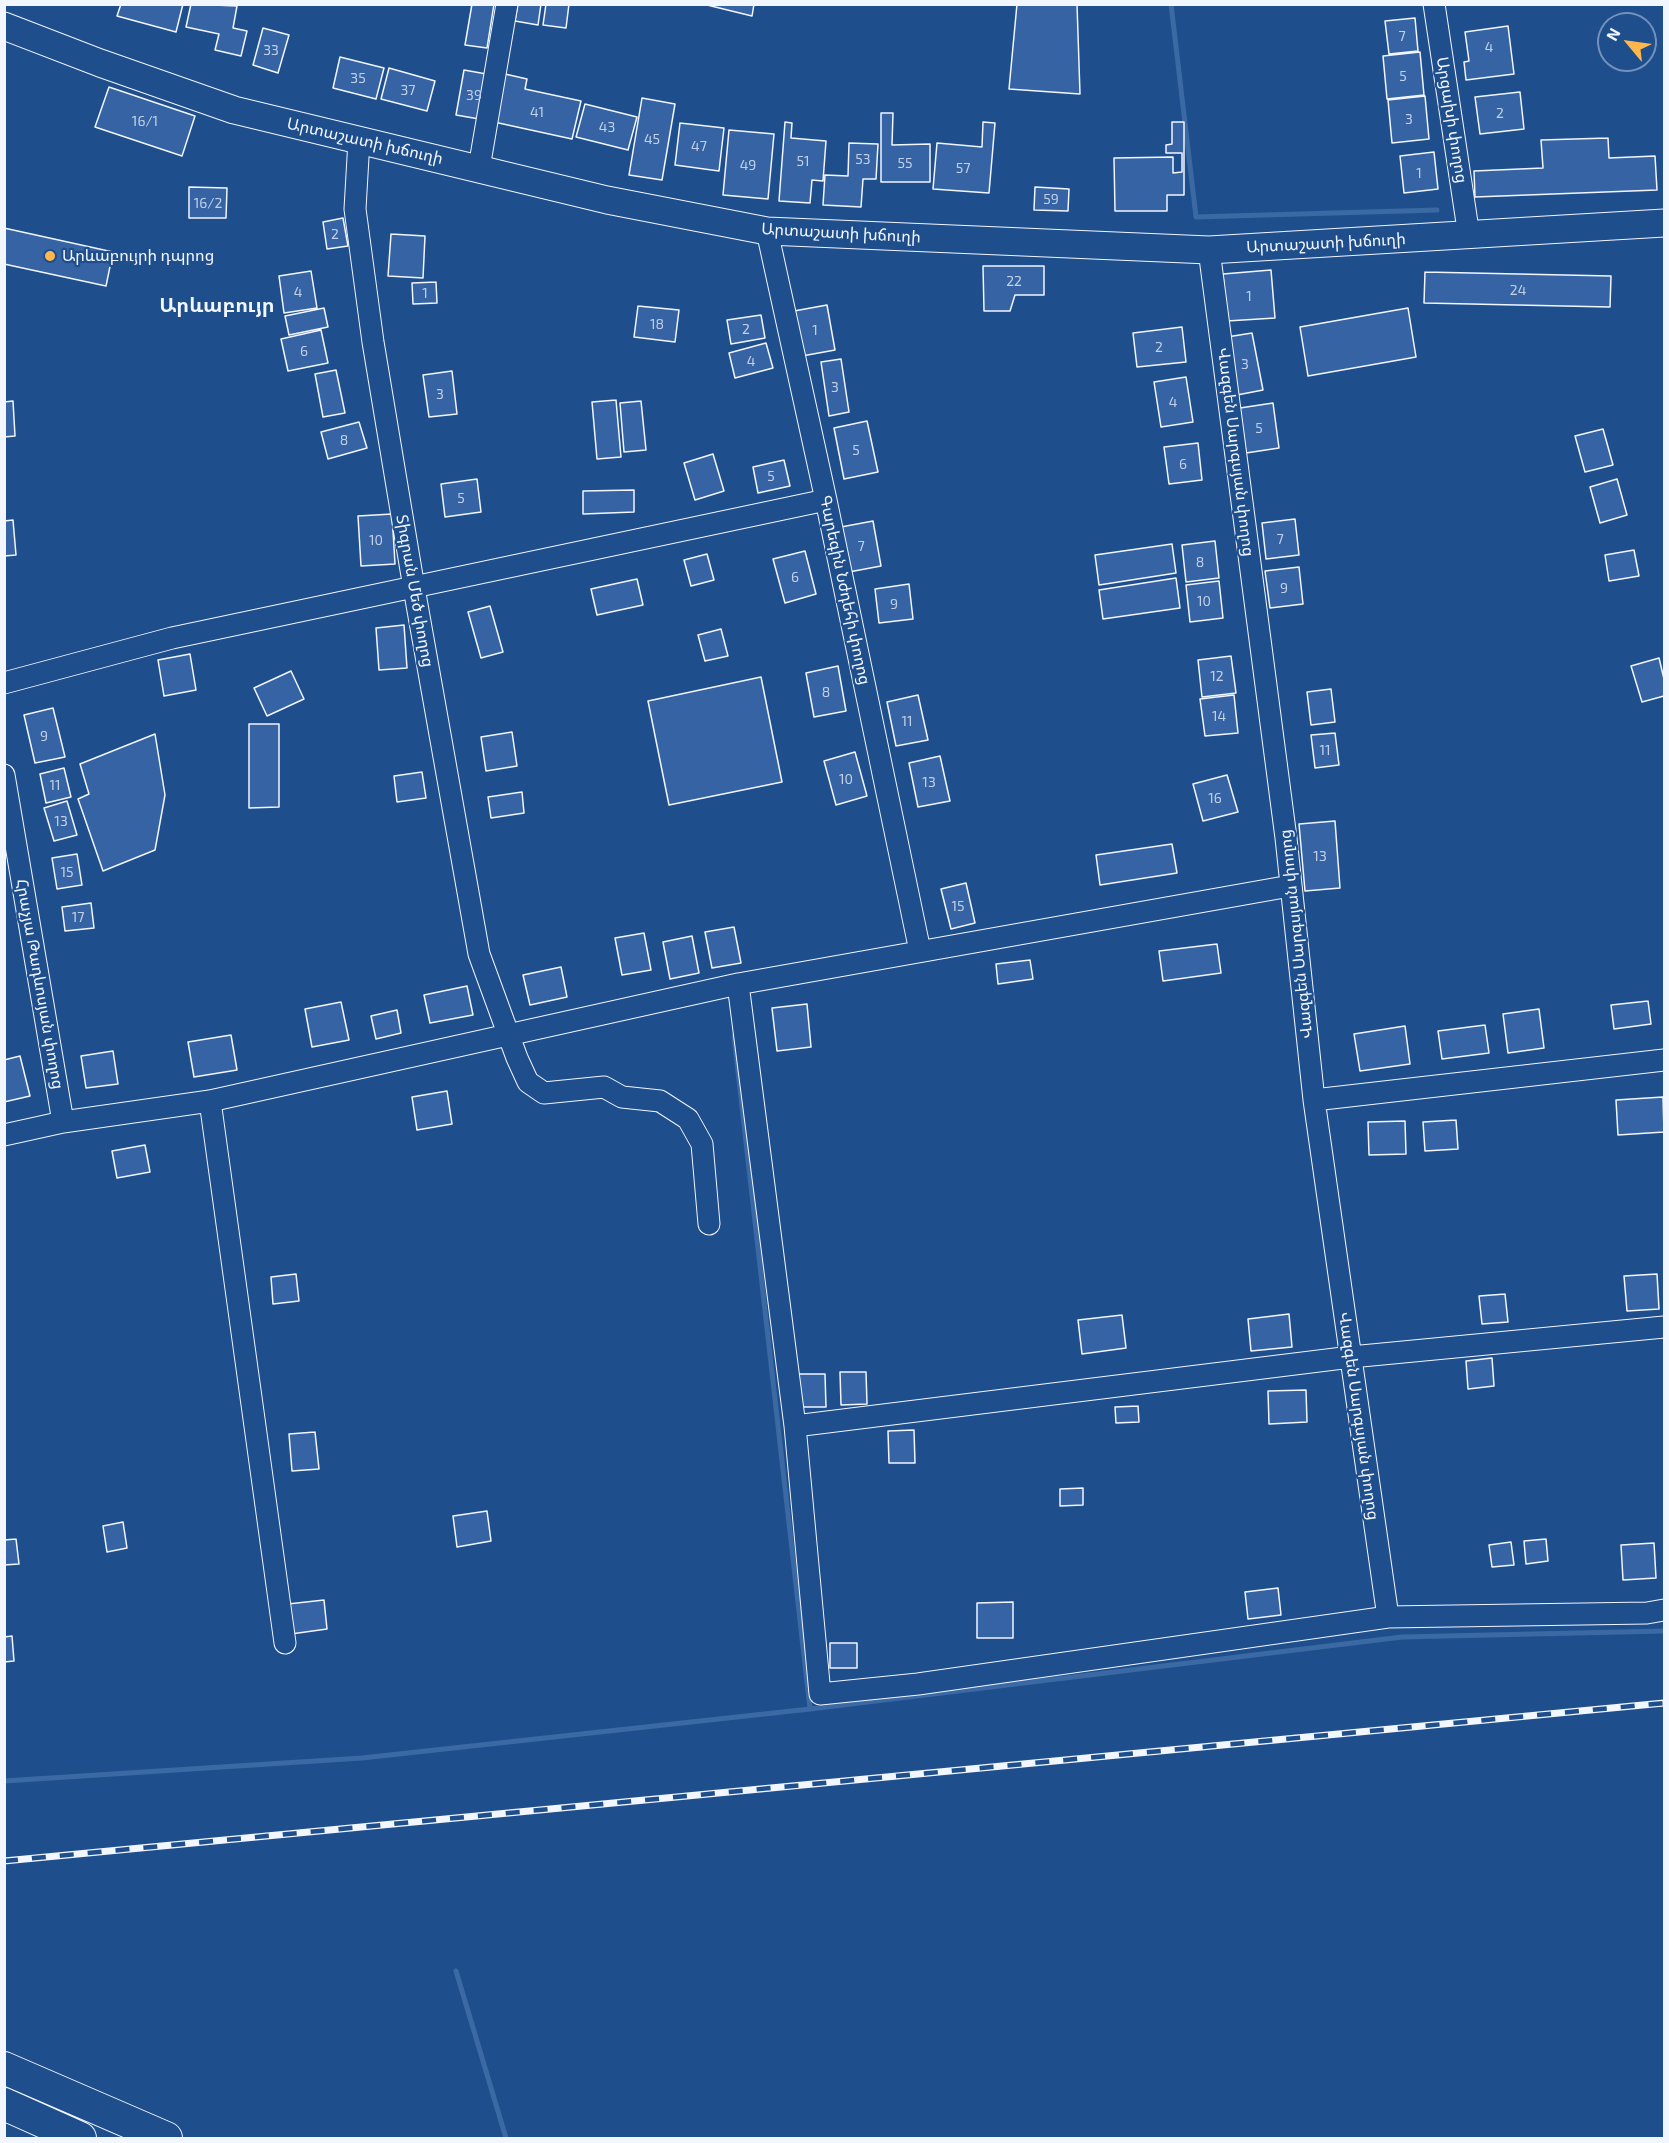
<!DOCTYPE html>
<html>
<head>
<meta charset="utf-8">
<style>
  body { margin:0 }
  #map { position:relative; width:1669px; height:2143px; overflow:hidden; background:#1f4e8c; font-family:"Exo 2",sans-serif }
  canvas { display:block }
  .frame { position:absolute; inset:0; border:6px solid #f2f6ff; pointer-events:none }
  .north { position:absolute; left:1597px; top:12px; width:60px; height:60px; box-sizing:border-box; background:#1f4e8c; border:2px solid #7391ba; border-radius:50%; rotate:299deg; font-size:16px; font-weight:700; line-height:24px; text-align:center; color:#f2f6ff }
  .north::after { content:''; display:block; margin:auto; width:21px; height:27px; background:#ffb74d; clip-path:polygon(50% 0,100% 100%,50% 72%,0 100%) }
</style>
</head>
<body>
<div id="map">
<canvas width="1669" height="2143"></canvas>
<div class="frame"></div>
<div class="north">N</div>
</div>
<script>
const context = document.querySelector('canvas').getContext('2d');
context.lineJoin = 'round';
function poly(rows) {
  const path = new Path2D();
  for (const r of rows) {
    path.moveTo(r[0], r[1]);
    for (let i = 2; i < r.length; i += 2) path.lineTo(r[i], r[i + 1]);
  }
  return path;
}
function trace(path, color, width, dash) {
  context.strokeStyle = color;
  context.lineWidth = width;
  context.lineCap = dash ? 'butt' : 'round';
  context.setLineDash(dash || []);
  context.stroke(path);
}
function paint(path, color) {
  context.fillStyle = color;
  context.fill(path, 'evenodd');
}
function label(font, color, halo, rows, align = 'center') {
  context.font = font + ' "Exo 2","Noto Sans Armenian",sans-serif';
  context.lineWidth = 4.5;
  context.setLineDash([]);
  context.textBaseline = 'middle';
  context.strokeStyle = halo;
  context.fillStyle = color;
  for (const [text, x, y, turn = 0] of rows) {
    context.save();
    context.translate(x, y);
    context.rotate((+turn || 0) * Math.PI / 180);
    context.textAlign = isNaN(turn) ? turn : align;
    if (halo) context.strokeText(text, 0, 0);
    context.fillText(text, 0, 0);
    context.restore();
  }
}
trace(poly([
  [1171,4,1196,217,1437,210],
  [734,1036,810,1709],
  [4,1781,362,1758,810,1709,1402,1637,1664,1631],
  [456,1971,506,2138]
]), '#3b69a3', 5);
const building = poly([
  [121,4,183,4,176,32,117,16,121,4],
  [191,4,237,6,233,28,247,31,241,56,215,50,219,34,186,27,191,4],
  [472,4,494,4,487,48,465,45,472,4],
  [518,4,541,4,538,25,515,21,518,4],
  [546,4,569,4,566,28,543,25,546,4],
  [703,4,754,4,752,16,703,4],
  [1017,4,1077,4,1080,94,1009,89,1017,4],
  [1415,18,1418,51,1389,54,1385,21,1415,18],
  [1508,26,1514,74,1466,80,1464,62,1469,61,1465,32,1508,26],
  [263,28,289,35,278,73,253,65,263,28],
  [1420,52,1424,95,1387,99,1383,56,1420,52],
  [340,57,384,68,376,99,333,88,340,57],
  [389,68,435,81,427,111,381,99,389,68],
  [464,70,492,75,485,120,456,115,464,70],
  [505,74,527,79,525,89,581,101,572,139,494,122,505,74],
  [109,87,195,116,182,156,95,127,109,87],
  [1520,92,1524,129,1480,134,1475,97,1520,92],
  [1425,96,1429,139,1392,143,1388,100,1425,96],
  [642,98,675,104,662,180,629,175,642,98],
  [585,104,637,117,628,150,576,137,585,104],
  [881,113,893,113,892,145,930,144,930,182,881,182,881,113],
  [785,122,792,123,791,138,826,141,823,181,812,180,810,203,779,201,785,122],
  [983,122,995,123,989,193,933,189,937,143,982,147,983,122],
  [1172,122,1184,122,1184,195,1167,195,1167,211,1115,211,1114,158,1173,157,1173,173,1182,172,1182,153,1166,153,1166,145,1172,144,1172,122],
  [680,123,724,128,719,171,675,165,680,123],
  [729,130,774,134,768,199,723,195,729,130],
  [1608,138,1609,158,1655,156,1657,190,1475,197,1474,171,1543,168,1541,140,1608,138],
  [849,143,878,144,876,179,863,179,861,207,823,205,825,175,848,176,849,143],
  [1434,152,1438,189,1404,193,1400,156,1434,152],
  [189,187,227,188,226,218,189,218,189,187],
  [1035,187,1069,189,1068,211,1034,210,1035,187],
  [343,218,348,246,327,249,323,222,343,218],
  [4,228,113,252,106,286,4,264,4,228],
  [391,234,425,236,423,278,388,276,391,234],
  [983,266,1044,266,1044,295,1015,295,1010,311,984,311,983,266],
  [1271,270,1275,318,1227,321,1223,274,1271,270],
  [311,271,317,308,284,313,279,276,311,271],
  [1425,272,1611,276,1610,307,1424,303,1425,272],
  [436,282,437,303,413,304,412,283,436,282],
  [827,305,835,350,802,356,794,311,827,305],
  [638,306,679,310,675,342,634,337,638,306],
  [324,308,328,327,289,335,285,316,324,308],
  [1408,308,1416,357,1308,376,1300,327,1408,308],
  [761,315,765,338,731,344,727,320,761,315],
  [1182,327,1186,362,1137,367,1133,333,1182,327],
  [321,330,328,363,288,371,281,339,321,330],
  [1252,333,1263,390,1237,395,1227,337,1252,333],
  [766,343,773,368,735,378,729,353,766,343],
  [841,359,849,412,829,416,821,362,841,359],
  [336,370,345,413,323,417,315,374,336,370],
  [452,371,457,414,429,417,423,375,452,371],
  [1186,377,1193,422,1161,427,1154,382,1186,377],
  [616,400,621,457,597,459,592,402,616,400],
  [13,401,15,436,4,437,4,402,13,401],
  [641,401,646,450,624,452,620,403,641,401],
  [1273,403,1279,448,1246,453,1240,408,1273,403],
  [867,421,878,472,844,479,834,428,867,421],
  [359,422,367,448,328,459,321,432,359,422],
  [1603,429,1613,465,1585,472,1575,436,1603,429],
  [1198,443,1202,480,1169,484,1164,447,1198,443],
  [713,454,724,491,695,500,684,463,713,454],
  [784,460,790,486,758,493,753,467,784,460],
  [477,479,481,512,445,517,441,484,477,479],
  [1617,479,1627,515,1600,523,1590,487,1617,479],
  [634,490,634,512,583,514,583,491,634,490],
  [392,514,395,564,361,566,358,516,392,514],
  [1295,519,1299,555,1266,559,1262,523,1295,519],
  [13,520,16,555,4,556,4,521,13,520],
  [873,521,881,566,849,572,841,527,873,521],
  [1215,541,1219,578,1186,582,1182,545,1215,541],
  [1172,544,1176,573,1099,585,1095,555,1172,544],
  [1634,550,1639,576,1609,581,1605,555,1634,550],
  [805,551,816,594,785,603,773,559,805,551],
  [707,554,714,580,691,586,684,560,707,554],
  [1299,567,1303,604,1270,608,1265,571,1299,567],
  [1176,578,1180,608,1103,619,1099,590,1176,578],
  [637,579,643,605,597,615,591,589,637,579],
  [1219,581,1223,618,1190,622,1186,585,1219,581],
  [909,584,913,619,879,623,875,589,909,584],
  [490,606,503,652,481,658,468,612,490,606],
  [404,625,407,668,379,670,376,628,404,625],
  [721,629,728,656,705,661,698,635,721,629],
  [190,654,196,690,164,696,158,660,190,654],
  [1231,656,1236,693,1202,697,1198,660,1231,656],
  [1659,658,1664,679,1664,696,1642,702,1631,666,1659,658],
  [838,666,846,711,814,717,806,673,838,666],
  [291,671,304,699,267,716,254,688,291,671],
  [761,677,782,782,669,805,648,701,761,677],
  [1331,689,1335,722,1311,725,1307,692,1331,689],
  [918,695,928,740,896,746,887,702,918,695],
  [1234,695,1238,733,1205,736,1200,699,1234,695],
  [53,708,65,757,35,763,24,715,53,708],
  [249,724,279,724,279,807,249,808,249,724],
  [512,732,517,766,486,771,481,737,512,732],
  [1335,733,1339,765,1315,768,1311,735,1335,733],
  [155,734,165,795,155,850,103,871,78,799,89,794,80,764,155,734],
  [855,752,867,796,836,805,824,761,855,752],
  [940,756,950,801,918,807,909,763,940,756],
  [64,768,71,797,46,803,40,774,64,768],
  [422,772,426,798,397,802,394,776,422,772],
  [1227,775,1238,812,1203,821,1193,784,1227,775],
  [522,792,524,813,491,818,488,797,522,792],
  [67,801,77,835,54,841,44,808,67,801],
  [1335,821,1340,888,1305,891,1299,824,1335,821],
  [1172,844,1177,873,1100,885,1096,855,1172,844],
  [77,854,82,885,57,889,52,858,77,854],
  [966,883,975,923,951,929,941,889,966,883],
  [91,903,94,928,65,931,62,907,91,903],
  [734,927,741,963,712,968,705,932,734,927],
  [644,933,651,970,622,975,615,938,644,933],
  [692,936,699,973,670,979,663,942,692,936],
  [1217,944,1221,973,1163,981,1159,951,1217,944],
  [1030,960,1033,979,998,984,996,964,1030,960],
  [561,967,567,997,530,1005,523,975,561,967],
  [467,986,473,1015,430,1023,424,995,467,986],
  [1648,1001,1651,1024,1614,1029,1611,1005,1648,1001],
  [341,1002,349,1040,312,1047,305,1009,341,1002],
  [807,1004,811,1047,777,1051,772,1008,807,1004],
  [1539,1009,1544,1048,1508,1053,1503,1014,1539,1009],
  [397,1010,401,1033,376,1039,371,1016,397,1010],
  [1485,1025,1489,1053,1442,1059,1438,1031,1485,1025],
  [1405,1026,1410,1064,1360,1071,1354,1034,1405,1026],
  [231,1035,237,1070,194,1077,188,1042,231,1035],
  [113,1051,118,1084,86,1088,81,1056,113,1051],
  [20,1056,30,1096,4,1102,4,1060,20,1056],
  [447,1091,452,1124,417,1130,412,1097,447,1091],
  [1663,1097,1664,1132,1618,1135,1616,1100,1663,1097],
  [1456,1120,1458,1149,1425,1151,1423,1122,1456,1120],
  [1405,1121,1406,1154,1369,1155,1368,1122,1405,1121],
  [145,1145,150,1172,117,1178,112,1151,145,1145],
  [296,1274,299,1301,273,1304,271,1277,296,1274],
  [1657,1274,1659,1309,1627,1311,1624,1276,1657,1274],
  [1505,1294,1508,1322,1482,1324,1479,1296,1505,1294],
  [1289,1314,1292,1347,1251,1351,1248,1319,1289,1314],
  [1122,1315,1126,1348,1082,1354,1078,1320,1122,1315],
  [1492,1358,1494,1386,1468,1389,1466,1361,1492,1358],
  [840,1372,866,1372,867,1404,841,1405,840,1372],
  [799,1374,825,1374,826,1407,800,1407,799,1374],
  [1306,1390,1307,1422,1269,1424,1268,1391,1306,1390],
  [1138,1406,1139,1422,1116,1423,1115,1407,1138,1406],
  [914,1430,915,1463,889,1463,888,1431,914,1430],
  [315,1432,319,1469,292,1471,289,1434,315,1432],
  [1083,1488,1083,1505,1060,1506,1060,1489,1083,1488],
  [487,1511,491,1541,457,1547,453,1516,487,1511],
  [123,1522,127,1548,107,1552,103,1526,123,1522],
  [16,1539,19,1564,4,1565,4,1540,16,1539],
  [1546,1539,1548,1561,1526,1564,1524,1541,1546,1539],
  [1511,1542,1514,1565,1492,1567,1489,1545,1511,1542],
  [1654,1543,1656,1578,1623,1580,1621,1545,1654,1543],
  [1278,1588,1281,1615,1248,1619,1245,1592,1278,1588],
  [324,1600,327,1629,291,1634,288,1604,324,1600],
  [1013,1602,1013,1638,977,1638,977,1603,1013,1602],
  [12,1636,14,1661,4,1662,4,1637,12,1636],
  [830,1643,857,1643,857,1668,830,1668,830,1643]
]);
paint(building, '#3563a3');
trace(building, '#f2f6ff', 1.5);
const minor = poly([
  [1434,4,1469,236],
  [359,140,355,209,373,342,414,588,479,954,517,1058,528,1082,544,1093,604,1087,622,1097,660,1101,688,1119,702,1144,709,1224],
  [479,168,507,4],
  [767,231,826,500,920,951],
  [1209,250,1286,838,1314,1100,1388,1617],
  [4,683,172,638,826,500],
  [4,775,63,1122],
  [738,984,795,1426,820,1694,918,1684,1388,1617,1647,1613,1664,1610],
  [1314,1100,1664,1060],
  [210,1101,285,1643],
  [4,1135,63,1122,210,1101,738,984,1290,886],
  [795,1426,1351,1357,1664,1327]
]);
const major = poly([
  [4,26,100,63,234,110,607,200,767,231,1209,250,1664,223]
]);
const highway = poly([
  [4,2068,166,2138],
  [4,2104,80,2138]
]);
trace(minor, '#f2f6ff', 23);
trace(major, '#f2f6ff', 29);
trace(highway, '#f2f6ff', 34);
trace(minor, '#1f4e8c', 21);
trace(major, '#1f4e8c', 27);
trace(highway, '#1f4e8c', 32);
const rail = poly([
  [4,1861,1664,1703]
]);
trace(rail, '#f2f6ff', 7);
trace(rail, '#1f4e8c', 4.5, [14]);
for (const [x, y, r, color] of [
  [50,256,6,"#ffb74d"]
]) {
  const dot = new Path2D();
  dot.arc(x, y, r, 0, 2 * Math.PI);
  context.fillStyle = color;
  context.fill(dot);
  trace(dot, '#1f4e8c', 2);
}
label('14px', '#c3d1e8', null, [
  ["7",1402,36],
  ["4",1489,47],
  ["33",271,50],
  ["5",1403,76],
  ["35",358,78],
  ["37",408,90],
  ["39",474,95],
  ["41",537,112],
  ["2",1500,113],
  ["3",1409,119],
  ["16/1",145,121],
  ["43",607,127],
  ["45",652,139],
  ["47",699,146],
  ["53",863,159],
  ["51",803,161],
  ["55",905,163],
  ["49",748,165],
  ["57",963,168],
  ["1",1419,173],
  ["59",1051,199],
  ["16/2",208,203],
  ["2",335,234],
  ["22",1014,281],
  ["24",1518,290],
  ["4",298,292],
  ["1",425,293],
  ["1",1249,296],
  ["18",657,324],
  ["2",746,329],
  ["1",815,330],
  ["2",1159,347],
  ["6",304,351],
  ["4",751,361],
  ["3",1245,364],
  ["3",835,387],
  ["3",440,394],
  ["4",1173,402],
  ["5",1259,428],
  ["8",344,440],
  ["5",856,450],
  ["6",1183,464],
  ["5",771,476],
  ["5",461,498],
  ["7",1280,539],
  ["10",376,540],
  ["7",861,546],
  ["8",1200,562],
  ["6",795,577],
  ["9",1284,588],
  ["10",1204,601],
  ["9",894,604],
  ["12",1217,676],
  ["8",826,692],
  ["14",1219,716],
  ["11",907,721],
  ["9",44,736],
  ["11",1325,750],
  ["10",846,779],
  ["13",929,782],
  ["11",55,785],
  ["16",1215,798],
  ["13",61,821],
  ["13",1320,856],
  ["15",67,872],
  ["15",958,906],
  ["17",78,917]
]);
label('16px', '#f2f6ff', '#1f4e8c', [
  ["Արցախի փողոց",1452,120,81],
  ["Արտաշատի խճուղի",365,141,13],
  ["Արտաշատի խճուղի",841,233,3],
  ["Արտաշատի խճուղի",1326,243,-3],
  ["Վազգեն Սարգսյան փողոց",1236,452,83],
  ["Գարեգին Նժդեհի փողոց",845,590,78],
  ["Տիգրան Մեծ փողոց",415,591,80],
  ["Վազգեն Սարգսյան փողոց",1296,934,-96],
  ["Հրաչյա Թադևոսյան փողոց",40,984,80],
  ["Վազգեն Սարգսյան փողոց",1359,1416,82]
]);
label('16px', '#f2f6ff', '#1f4e8c', [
  ["Արևաբույրի դպրոց",62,256]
], 'left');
label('bold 20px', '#f2f6ff', '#1f4e8c', [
  ["Արևաբույր",217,305]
]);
</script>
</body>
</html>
